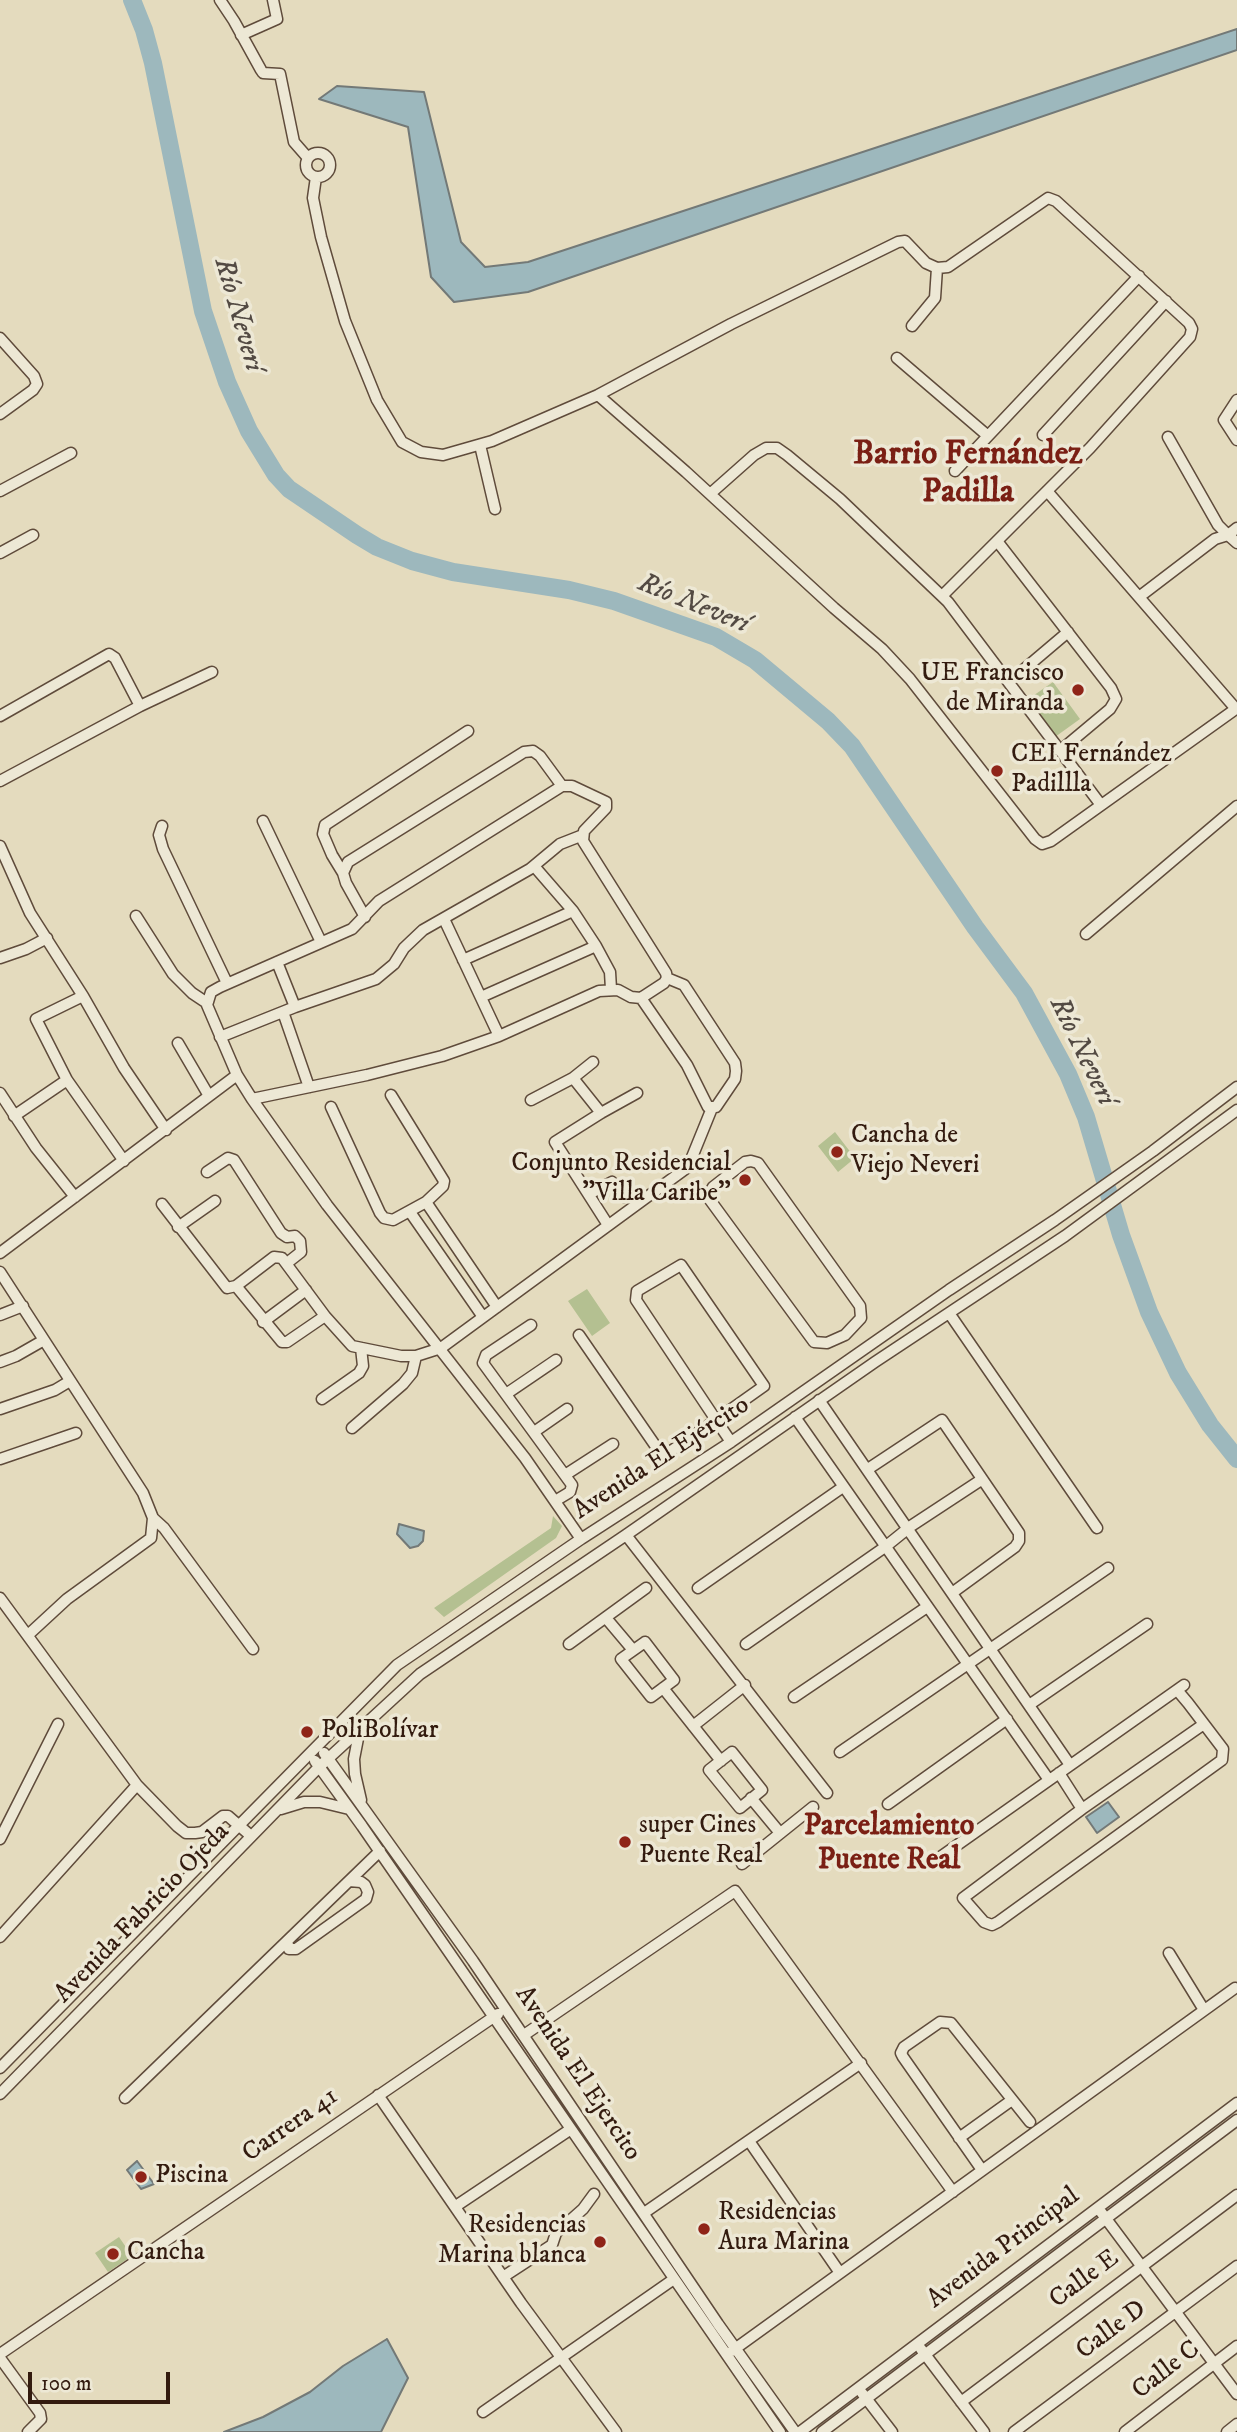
<!DOCTYPE html>
<html>
<head>
<meta charset="utf-8">
<style>
  body { margin:0 }
  #map { position:relative; width:1237px; height:2432px; overflow:hidden; background:#e4dbbe; font-family:"IM FELL DW Pica",serif }
  canvas { display:block }
  .scale { position:absolute; left:28px; top:2372px; width:142px; height:32px; box-sizing:border-box; border:4px solid #331b0f; border-top:0; padding-left:9px; font-size:21px; line-height:24px; white-space:nowrap; color:#331b0f; -webkit-text-stroke:5px #ede8d5; paint-order:stroke }
</style>
</head>
<body>
<div id="map">
<canvas width="1237" height="2432"></canvas>
<div class="scale">100 m</div>
</div>
<script>
const context = document.querySelector('canvas').getContext('2d');
context.lineJoin = 'round';
function paint(path, color) {
  context.fillStyle = color;
  context.fill(path, 'evenodd');
}
function poly(rows) {
  const path = new Path2D();
  for (const r of rows) {
    if (r.length === 3) {
      path.moveTo(r[0] + r[2], r[1]);
      path.arc(r[0], r[1], r[2], 0, 2 * Math.PI);
      continue;
    }
    path.moveTo(r[0], r[1]);
    for (let i = 2; i < r.length; i += 2) path.lineTo(r[i], r[i + 1]);
  }
  return path;
}
function trace(path, color, width, dash) {
  context.strokeStyle = color;
  context.lineWidth = width;
  context.lineCap = dash ? 'butt' : 'round';
  context.setLineDash(dash || []);
  context.stroke(path);
}
function label(font, color, halo, rows, align = 'center') {
  context.font = font + ' "IM FELL DW Pica",serif';
  context.lineWidth = 7;
  context.setLineDash([]);
  context.textBaseline = 'middle';
  context.strokeStyle = halo;
  context.fillStyle = color;
  for (const [text, x, y, turn = 0] of rows) {
    context.save();
    context.translate(x, y);
    context.rotate((+turn || 0) * Math.PI / 180);
    context.textAlign = isNaN(turn) ? turn : align;
    if (halo) context.strokeText(text, 0, 0);
    context.fillText(text, 0, 0);
    context.restore();
  }
}
paint(poly([
  [1053,682,1080,719,1055,737,1027,700],
  [835,1132,855,1158,838,1172,818,1146],
  [587,1289,610,1323,592,1336,568,1301],
  [553,1516,562,1526,556,1538,444,1617,434,1608,551,1528],
  [119,2237,132,2256,108,2272,95,2253]
]), '#b4c091');
const water = poly([
  [1237,29,1237,50,528,292,454,302,431,277,408,127,319,99,337,86,424,92,461,242,485,267,528,262,1237,29],
  [399,1524,424,1531,423,1541,418,1546,410,1548,397,1534,399,1524],
  [1108,1802,1119,1817,1097,1833,1086,1817,1108,1802],
  [137,2161,154,2184,141,2189,127,2170,137,2161],
  [387,2339,408,2378,381,2432,224,2432,263,2417,310,2392,343,2366,387,2339]
]);
paint(water, '#9db8bd');
trace(water, '#737977', 2);
trace(poly([
  [132,0,144,30,153,63,203,311,227,382,249,431,276,475,289,489,357,535,377,547,412,561,453,572,569,590,614,601,716,637,755,660,828,721,852,746,975,927,1024,993,1068,1074,1086,1117,1121,1235,1149,1312,1178,1373,1210,1425,1237,1459]
]), '#9db8bd', 18);
const minor = poly([
  [220,0,234,21,261,70,263,73,280,74,294,142,308,158],
  [241,35,277,19,273,0],
  [318,165,12],
  [316,177,313,198,321,237,345,321,377,400,402,442,421,452,443,455,492,441,598,395,731,324,898,242,905,241,926,263,937,268,948,267,1048,198,1056,201,1189,323,1192,329,1190,337,1090,448,942,596],
  [912,326,935,298,937,268],
  [0,338,34,376,37,384,33,390,0,414],
  [897,358,988,436],
  [598,395,686,472,834,608,882,649,910,679,1035,839,1042,844,1051,841,1237,708],
  [1237,400,1224,420,1237,440],
  [1043,435,1166,301],
  [1168,437,1218,525,1228,535,1237,528],
  [480,445,495,509],
  [955,471,1139,276],
  [0,491,71,453],
  [1047,491,1236,709],
  [710,494,754,455,766,448,777,448,787,455,840,499,948,602,1101,805],
  [997,541,1111,688,1116,699,1110,709,1061,750],
  [0,553,33,535],
  [1139,597,1215,539,1228,535,1237,543],
  [1009,682,1068,632],
  [0,716,109,654,115,658,140,706],
  [0,781,140,706,212,672],
  [263,821,321,942],
  [162,826,159,835,163,849,227,983],
  [0,846,30,913,83,996,124,1068,166,1130],
  [534,866,573,911,596,946,610,972,611,989],
  [343,873,332,855,323,834,325,825,468,731],
  [136,916,173,974,192,993,207,1003],
  [365,917,346,883,343,873,348,862,524,752,533,751,540,756,562,786],
  [444,919,499,1036],
  [1086,934,1237,806],
  [0,958,26,949,47,938],
  [463,960,573,911],
  [277,962,295,1007],
  [83,996,36,1019,67,1080,124,1161],
  [481,997,596,946],
  [641,998,687,1065,708,1107,716,1107,735,1079,736,1071,735,1063,684,985,667,978],
  [283,1012,309,1087],
  [220,1037,295,1007,376,979,394,964,404,948,423,930,530,869,560,844,583,835],
  [178,1043,209,1096],
  [573,1078,601,1113,555,1142,608,1225],
  [0,1093,36,1148,75,1197],
  [252,1099,367,1075,442,1056,499,1036,599,991,618,990,631,997,641,998,664,983,667,978,666,973,583,841,584,831,606,808,606,802,572,786,562,786,379,901,352,929,220,987,211,992,207,1005,237,1075,252,1099,327,1205,525,1458,581,1539],
  [531,1100,573,1078,593,1062],
  [331,1107,380,1213,384,1218,393,1220,426,1202,443,1186,444,1181,391,1095],
  [601,1113,637,1093],
  [14,1116,67,1080],
  [751,1161,758,1163,860,1306,861,1318,845,1335,827,1343,814,1342,710,1200,709,1194,713,1187,745,1162,751,1161],
  [207,1172,228,1158,234,1160,281,1233,287,1237,295,1236,300,1241,301,1252,287,1263],
  [589,1194,612,1182,624,1197],
  [426,1202,497,1307],
  [162,1204,227,1288,236,1286,274,1257,282,1258,325,1316,352,1346,401,1356,416,1356,441,1348,688,1167,712,1108],
  [410,1212,483,1317],
  [178,1227,215,1201],
  [0,1253,237,1075],
  [681,1265,764,1386,716,1420,636,1300,637,1291,681,1265],
  [0,1272,143,1493,153,1518,151,1538,67,1599,28,1635],
  [236,1286,282,1342,287,1342,325,1316],
  [949,1313,1097,1528],
  [0,1315,23,1306],
  [263,1322,306,1290],
  [531,1325,486,1355,483,1363,572,1485,570,1492,555,1501],
  [579,1335,659,1451,664,1454,668,1453,716,1420,731,1442],
  [0,1362,16,1356,44,1340],
  [506,1394,556,1360],
  [322,1399,359,1373,363,1366,361,1348],
  [819,1400,1070,1765],
  [0,1409,55,1390,70,1381],
  [795,1417,1049,1780],
  [352,1428,403,1384,412,1373,416,1356],
  [534,1432,567,1409],
  [0,1459,76,1433],
  [868,1469,942,1420,1019,1533,1019,1541,1015,1547,952,1593],
  [565,1475,613,1444],
  [153,1518,164,1528,253,1649],
  [626,1535,827,1793],
  [698,1588,843,1487],
  [0,1598,137,1785,177,1826,186,1833,195,1833,202,1832,223,1816,228,1816,251,1836],
  [606,1618,633,1650],
  [645,1642,674,1680,651,1697,621,1659,645,1642],
  [569,1644,646,1588],
  [746,1644,885,1547,911,1526,981,1480],
  [663,1688,721,1761],
  [1177,1690,1188,1703,1204,1724,1223,1749,1222,1760,998,1922,992,1925,984,1922,963,1898,1082,1809,1204,1724],
  [794,1697,927,1607],
  [1029,1705,1147,1624],
  [693,1726,745,1685],
  [360,1728,354,1759,355,1774,361,1800],
  [732,1752,762,1790,740,1808,709,1770,732,1752],
  [840,1752,1108,1568],
  [324,1753,473,1961,718,2324,795,2432],
  [315,1761,362,1826,780,2432],
  [1059,1773,1082,1809],
  [751,1798,780,1833],
  [888,1804,1007,1719],
  [281,1809,304,1802,320,1802,349,1809],
  [0,1839,58,1724],
  [936,1860,1184,1685],
  [742,1864,813,1807],
  [0,1937,137,1785],
  [287,1941,289,1949,296,1949,366,1899,368,1892,365,1885,361,1882,349,1881],
  [1169,1953,1204,2010],
  [524,2035,735,1891,953,2192],
  [0,2068,397,1665,581,1539,731,1442,949,1290,1055,1220,1153,1151,1237,1087],
  [0,2094,319,1767,420,1674,626,1535,875,1362,1065,1236,1237,1110],
  [378,2095,521,2303,616,2432],
  [125,2098,380,1851],
  [959,2138,1012,2100],
  [749,2141,840,2273],
  [982,2170,903,2057,901,2053,904,2047,940,2022,951,2023,1030,2122],
  [456,2206,571,2129],
  [1101,2212,1237,2394],
  [644,2213,861,2063],
  [503,2277,552,2245,556,2233,583,2209,594,2194],
  [921,2349,984,2432],
  [732,2351,1235,1988],
  [0,2354,498,2014],
  [0,2358,40,2413,41,2419,28,2432],
  [862,2393,892,2432],
  [961,2402,1237,2195],
  [483,2412,674,2279],
  [800,2432,1237,2103],
  [822,2432,1237,2120],
  [1014,2432,1237,2266],
  [1125,2432,1237,2346],
  [1227,2432,1237,2424]
]);
trace(minor, '#5f4b3b', 13);
trace(minor, '#ede8d5', 10);
for (const [x, y, r, color] of [
  [1078,690,7,"#8f2418"],
  [997,771,7,"#8f2418"],
  [837,1152,7,"#8f2418"],
  [745,1180,7,"#8f2418"],
  [307,1732,7,"#8f2418"],
  [625,1842,7,"#8f2418"],
  [141,2177,7,"#8f2418"],
  [704,2229,7,"#8f2418"],
  [600,2242,7,"#8f2418"],
  [113,2254,7,"#8f2418"]
]) {
  const dot = new Path2D();
  dot.arc(x, y, r, 0, 2 * Math.PI);
  context.fillStyle = color;
  context.fill(dot);
  trace(dot, '#ede8d5', 2.5);
}
label('26px', '#331b0f', '#ede8d5', [
  ["UE Francisco",1064,675,"right"],
  ["de Miranda",1064,705,"right"],
  ["CEI Fernández",1011,756],
  ["Padillla",1011,786],
  ["Cancha de",851,1137],
  ["Viejo Neveri",851,1167],
  ["Conjunto Residencial",731,1165,"right"],
  ["\"Villa Caribe\"",731,1195,"right"],
  ["PoliBolívar",321,1732],
  ["super Cines",639,1827],
  ["Puente Real",639,1857],
  ["Piscina",155,2177],
  ["Residencias",718,2214],
  ["Aura Marina",718,2244],
  ["Residencias",586,2227,"right"],
  ["Marina blanca",586,2257,"right"],
  ["Cancha",127,2254]
], 'left');
label('26px', '#331b0f', '#ede8d5', [
  ["Avenida El Ejército",662,1459,-33],
  ["Avenida Fabricio Ojeda",143,1914,-46],
  ["Avenida El Ejercito",577,2074,56],
  ["Carrera 41",291,2126,-35],
  ["Avenida Principal",1004,2249,-37],
  ["Calle E",1085,2280,-37],
  ["Calle D",1112,2331,-37],
  ["Calle C",1167,2371,-38]
]);
label('italic 28px', '#534a43', '#ede8d5', [
  ["Río Neverí",237,315,74],
  ["Río Neverí",693,605,22],
  ["Río Neverí",1081,1052,64]
]);
label('bold 30px', '#7a1f14', '#ede8d5', [
  ["Parcelamiento",889,1828],
  ["Puente Real",889,1862]
]);
label('bold 33px', '#7a1f14', '#ede8d5', [
  ["Barrio Fernández",968,456],
  ["Padilla",968,494]
]);
</script>
</body>
</html>
